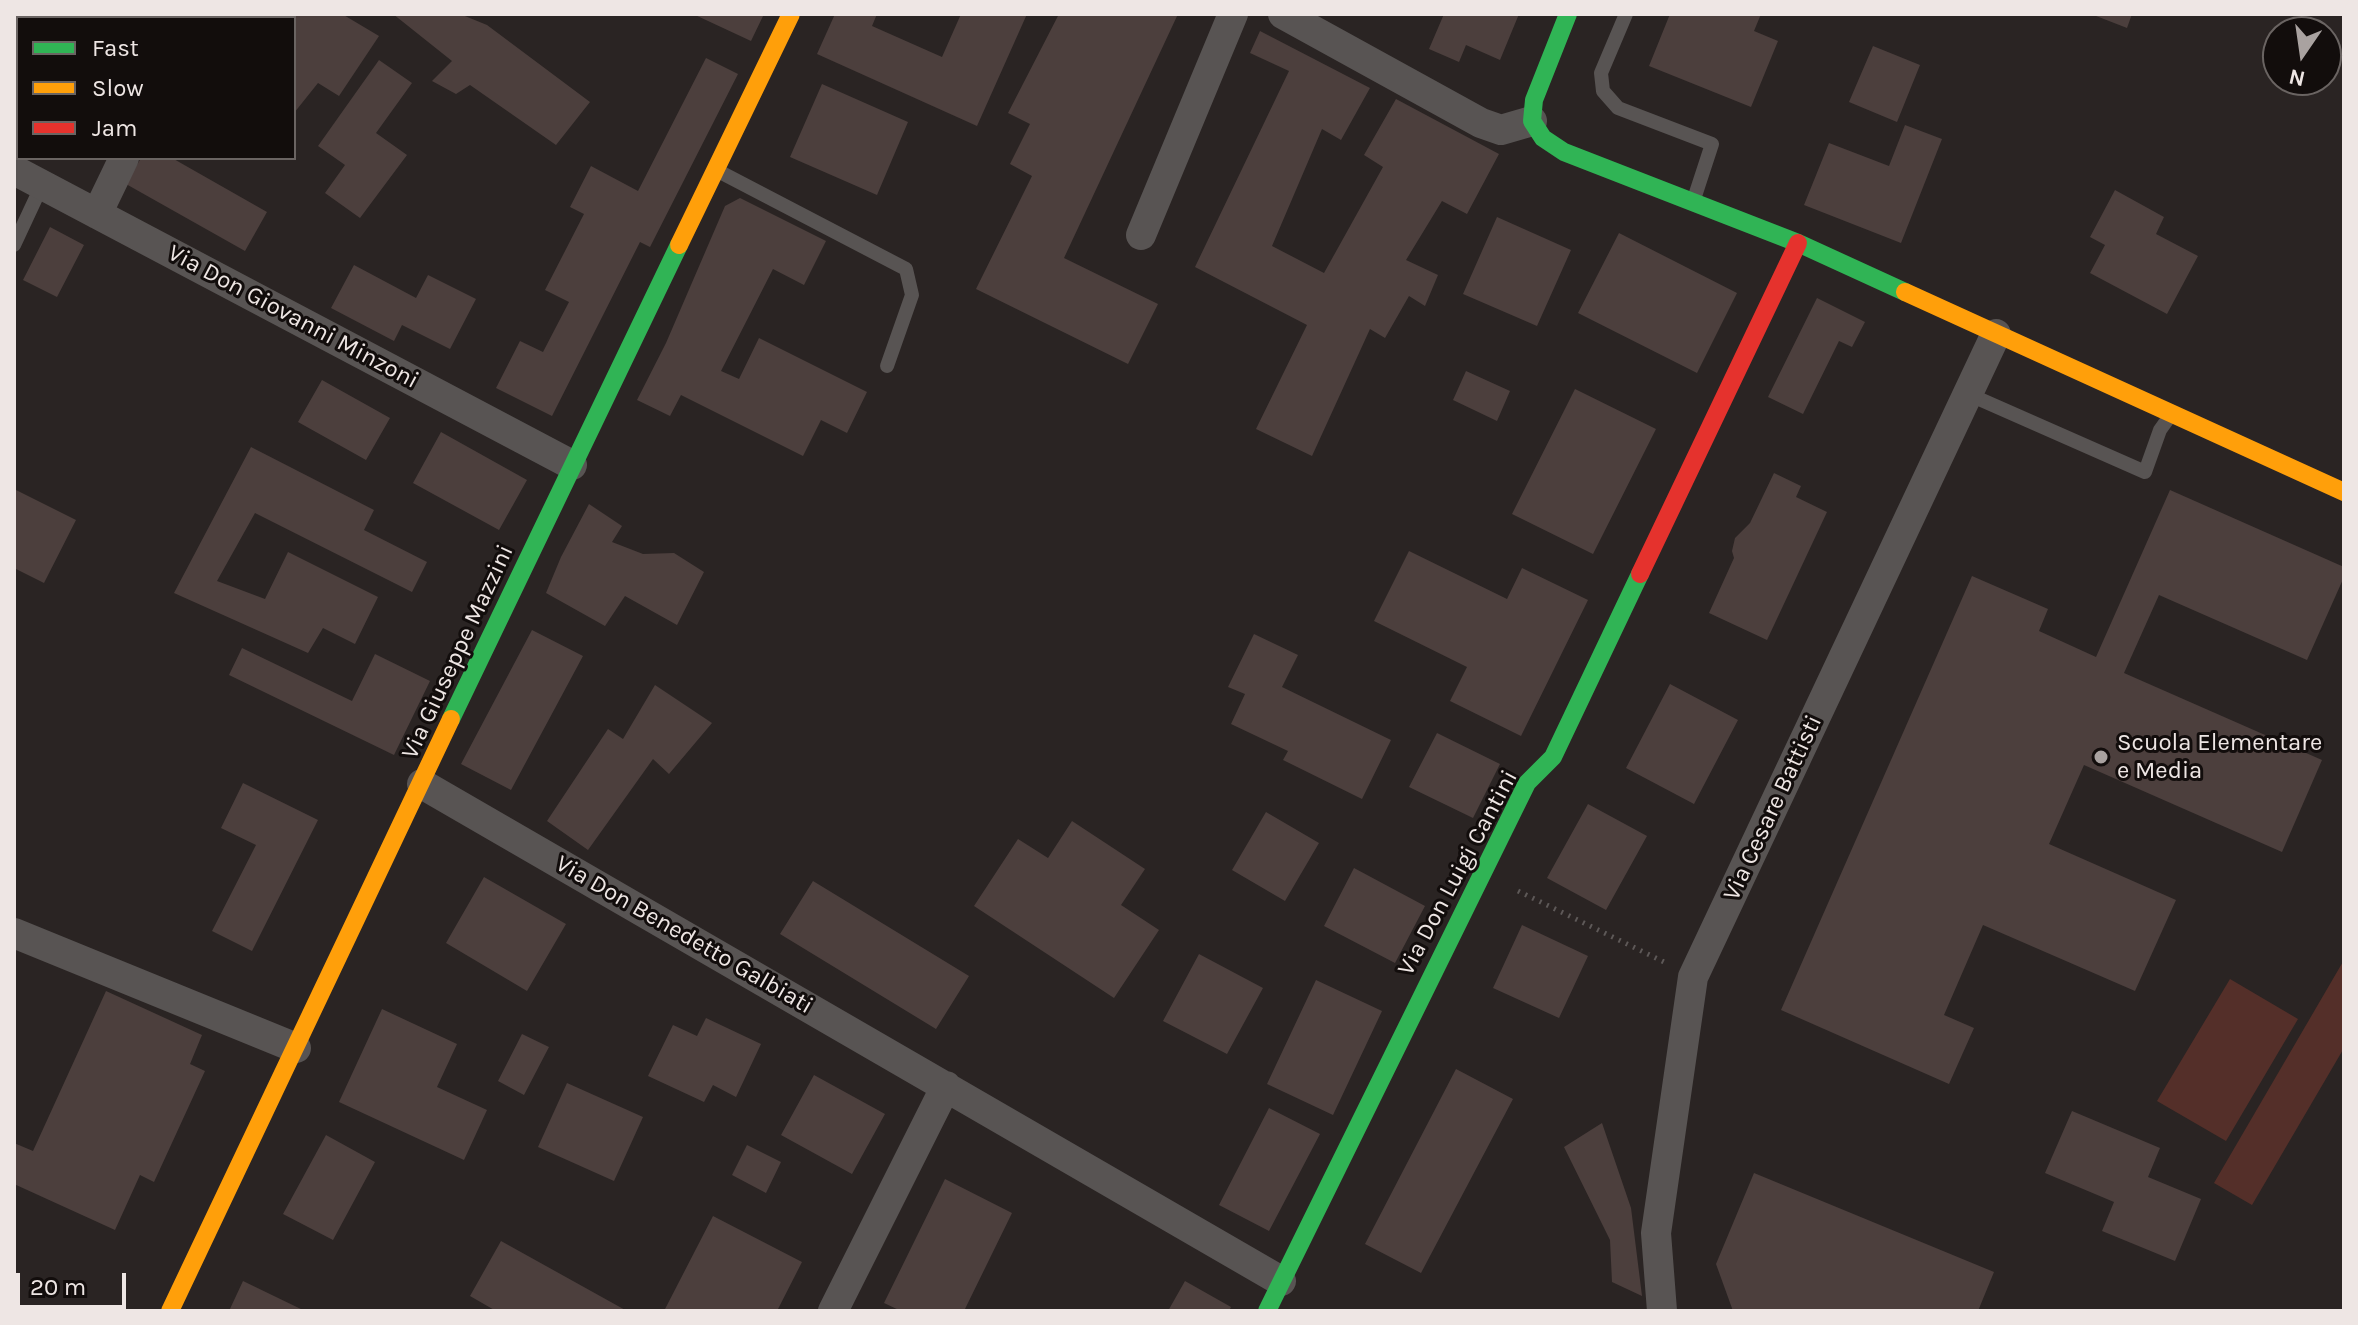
<!DOCTYPE html>
<style>
body{margin:0}
#map{position:relative;width:2358px;height:1325px;overflow:hidden;background:#2a2423;font-family:Karla,sans-serif}
canvas{display:block}
.frame{position:absolute;inset:0;border:16px solid #eee6e4;pointer-events:none}
.legend{position:absolute;left:16px;top:16px;width:280px;height:144px;box-sizing:border-box;background:#120d0c;border:2px solid #6a6462;margin:0;padding:10px 14px;list-style:none;font-size:24px;color:#eee6e4}
.legend li{display:flex;align-items:center;gap:16px;height:40px}
.legend b{width:40px;border:2px solid #6a6462}
.north{position:absolute;left:2262px;top:16px;width:80px;height:80px;box-sizing:border-box;background:#120d0c;border:2px solid #6a6462;border-radius:50%;rotate:193deg;font-size:22px;font-weight:700;line-height:32px;text-align:center;color:#eee6e4}
.north::after{content:'';display:block;margin:auto;width:28px;height:36px;background:#a9a2a0;clip-path:polygon(50% 0,100% 100%,50% 72%,0 100%)}
.scale{position:absolute;left:16px;top:1273px;width:110px;height:36px;box-sizing:border-box;border:4px solid #eee6e4;border-top:0;padding-left:10px;font-size:24px;line-height:28px;white-space:nowrap;color:#eee6e4;-webkit-text-stroke:6px #120d0c;paint-order:stroke}
</style>
<div id="map">
<canvas width="2358" height="1325"></canvas>
<div class="frame"></div>
<ul class="legend">
<li><b style="height:10px;background:#30b455"></b>Fast</li>
<li><b style="height:10px;background:#ff9f0a"></b>Slow</li>
<li><b style="height:10px;background:#e5322d"></b>Jam</li>
</ul>
<div class="north">N</div>
<div class="scale">20 m</div>
</div>
<script>
const g = document.querySelector('canvas').getContext('2d');
g.lineJoin = 'round';
function fill(path, color) { g.fillStyle = color; g.fill(path, 'evenodd'); }
const toPath = rows => new Path2D(rows.map(r => 'M' + r).join(''));
function strokePath(path, color, width, dash) { g.strokeStyle = color; g.lineWidth = width; g.lineCap = dash ? 'butt' : 'round'; g.setLineDash(dash || []); g.stroke(path); }
function drawText(font, color, halo, rows, align = 'center') {
  g.font = font + ' Karla,sans-serif'; g.lineWidth = 6; g.setLineDash([]); g.textBaseline = 'middle'; g.strokeStyle = halo; g.fillStyle = color; for (const [text, x, y, turn = 0] of rows) {
    g.save(); g.translate(x, y); g.rotate((+turn || 0) * Math.PI / 180); g.textAlign = isNaN(turn) ? turn : align; if (halo) g.strokeText(text, 0, 0); g.fillText(text, 0, 0); g.restore();
  }
}
const green = toPath([
 [2344,960,2344,1048,2252,1205,2214,1183],
 [2230,979,2298,1019,2226,1141,2157,1101]
]);
const building = toPath([
 [255,14,342,14,379,36,339,96,318,83,294,113,294,18,261,18],
 [393,14,460,14,487,25,590,102,556,145,470,85,456,94,432,81,452,61],
 [693,14,764,14,751,41],
 [835,14,877,14,872,26,942,57,961,14,1027,14,977,126,817,54],
 [1059,14,1178,14,1064,258,1158,304,1128,364,976,289,1032,176,1010,164,1030,124,1008,113],
 [1444,14,1519,14,1500,60,1466,45,1459,62,1429,49],
 [1670,14,1761,14,1754,31,1778,41,1751,107,1649,66],
 [2091,14,2132,14,2127,28],
 [1260,31,1370,88,1341,140,1322,129,1272,246,1324,273,1383,167,1364,155,1396,99,1499,154,1467,214,1442,201,1406,260,1438,275,1425,306,1409,296,1385,338,1370,329,1312,456,1256,429,1307,325,1195,267,1289,71,1250,53],
 [1873,46,1920,65,1897,122,1849,102],
 [706,58,738,74,650,247,640,242,552,416,496,388,520,341,543,352,569,302,545,290,584,214,570,207,591,166,638,191],
 [379,60,412,83,376,133,407,155,360,218,325,193,345,165,318,146],
 [822,84,908,122,877,195,790,157],
 [1905,125,1942,139,1901,243,1804,205,1829,143,1889,166],
 [141,158,172,158,267,212,245,251,126,184],
 [2115,190,2164,217,2156,234,2198,256,2167,314,2090,273,2105,245,2090,237],
 [740,198,826,241,804,285,773,269,721,371,739,379,759,338,867,392,847,433,821,420,803,456,681,395,670,416,637,400,666,343,725,206],
 [1497,217,1571,250,1537,326,1463,294],
 [50,227,84,245,57,297,23,280],
 [1619,233,1737,293,1697,373,1578,313],
 [354,265,416,298,428,275,476,299,450,349,402,325,394,341,331,308],
 [1817,298,1865,322,1852,347,1839,341,1803,414,1768,397],
 [1466,371,1510,391,1497,421,1453,400],
 [322,380,390,418,366,460,298,422],
 [1575,389,1656,429,1593,554,1512,514],
 [441,432,527,480,499,530,413,483],
 [251,447,374,510,364,530,427,562,412,592,255,513,217,581,265,599,288,552,378,597,355,644,323,628,308,653,174,593],
 [1774,473,1801,486,1796,497,1827,512,1767,640,1709,613,1734,558,1732,551,1735,538,1750,523],
 [14,489,76,520,44,583,14,568],
 [2170,490,2344,567,2344,577,2307,660,2159,595,2124,673,2322,760,2282,852,2084,765,2049,844,2176,900,2135,991,1983,925,1944,1015,1974,1028,1949,1084,1781,1010,1972,576,2048,609,2039,631,2096,657],
 [589,504,622,526,612,542,643,554,674,553,704,572,677,625,625,596,605,626,546,593,561,557],
 [1409,551,1507,599,1522,568,1588,600,1521,736,1450,701,1467,667,1374,621],
 [532,630,583,656,511,790,461,764],
 [1254,634,1298,655,1282,687,1391,740,1362,799,1283,760,1288,751,1231,724,1245,694,1228,687],
 [242,648,352,701,375,654,430,681,394,755,229,675],
 [1670,684,1738,720,1694,804,1626,768],
 [655,685,712,723,669,774,653,759,588,850,547,821,608,729,623,739],
 [1437,733,1500,764,1473,818,1409,787],
 [243,783,318,820,252,951,212,931,256,845,221,828],
 [1588,804,1647,836,1606,910,1547,878],
 [1266,812,1319,843,1285,901,1232,870],
 [1072,821,1145,869,1121,905,1159,930,1114,998,974,906,1018,839,1048,858],
 [1354,868,1425,906,1395,963,1324,926],
 [484,877,566,924,527,991,446,943],
 [813,881,969,976,936,1029,780,934],
 [1522,925,1588,956,1559,1018,1493,988],
 [1199,954,1263,988,1227,1054,1163,1021],
 [1316,980,1382,1011,1333,1115,1267,1084],
 [106,991,202,1035,190,1064,205,1071,154,1182,140,1175,115,1230,14,1184,14,1143,33,1151],
 [382,1009,457,1044,437,1087,487,1110,464,1160,339,1102],
 [706,1018,761,1044,736,1097,713,1085,704,1102,648,1076,673,1025,697,1036],
 [522,1034,549,1047,524,1095,498,1081],
 [1456,1069,1513,1099,1421,1273,1365,1244],
 [814,1075,885,1114,852,1174,781,1135],
 [567,1083,643,1117,614,1181,538,1147],
 [1269,1108,1320,1134,1269,1231,1219,1205],
 [2072,1111,2160,1148,2148,1177,2201,1199,2175,1261,2102,1231,2114,1202,2045,1173],
 [1602,1123,1631,1208,1642,1296,1612,1282,1610,1240,1564,1147],
 [326,1135,375,1162,333,1240,283,1214],
 [747,1145,781,1162,766,1193,732,1175],
 [1754,1173,1994,1272,1978,1311,1733,1311,1716,1264],
 [945,1179,1012,1213,964,1311,901,1311,884,1303],
 [713,1216,802,1262,777,1311,664,1311],
 [501,1241,627,1311,496,1311,470,1296],
 [243,1281,305,1311,229,1311],
 [1185,1281,1231,1307,1229,1311,1168,1311]
]);
const path = toPath([
 [1518,891,1664,962]
]);
const lane = toPath([
 [1626,14,1601,73,1603,91,1618,108,1712,144,1694,199],
 [720,172,906,269,912,295,887,366],
 [14,245,42,185],
 [1968,394,2145,472,2160,430,2170,416]
]);
const street = toPath([
 [1283,14,1481,123,1501,130,1532,121],
 [14,170,572,465],
 [97,214,124,158],
 [1141,235,1233,14],
 [422,784,1281,1281],
 [14,933,296,1048],
 [833,1311,946,1086],
 [1662,1311,1656,1233,1693,977,1996,334]
]);
const fast = toPath([
 [1568,14,1534,100,1532,121,1543,138,1564,152,1798,243,1905,292],
 [451,719,679,245],
 [1267,1311,1527,783,1553,757,1640,574]
]);
const slow = toPath([
 [679,245,791,14],
 [1905,292,2344,492],
 [170,1311,451,719]
]);
const jam = toPath([
 [1640,574,1798,243]
]);
const markers = [
 [2101,757,8,"#a9a2a0"]
];
const streetNames = [
 ["Via Don Giovanni Minzoni",293,317,28],
 ["Via Giuseppe Mazzini",458,652,-65],
 ["Via Cesare Battisti",1773,808,-65],
 ["Via Don Luigi Cantini",1458,873,-62],
 ["Via Don Benedetto Galbiati",684,935,30]
];
const poiNames = [
 ["Scuola Elementare",2117,743],
 ["e Media",2117,771]
];
fill(green, '#542f29');
fill(building, '#4c3f3d');
strokePath(path, '#5e5958', 5, [2, 6]);
strokePath(lane, '#585453', 14);
strokePath(street, '#585453', 30);
strokePath(fast, '#30b455', 18);
strokePath(slow, '#ff9f0a', 18);
strokePath(jam, '#e5322d', 18);
for (const [x, y, r, color] of markers) { const dot = new Path2D(); dot.arc(x, y, r, 0, 2 * Math.PI); g.fillStyle = color; g.fill(dot); strokePath(dot, '#120d0c', 3); }
drawText('24px', '#eee6e4', '#120d0c', streetNames);
drawText('24px', '#eee6e4', '#120d0c', poiNames, 'left');
</script>
